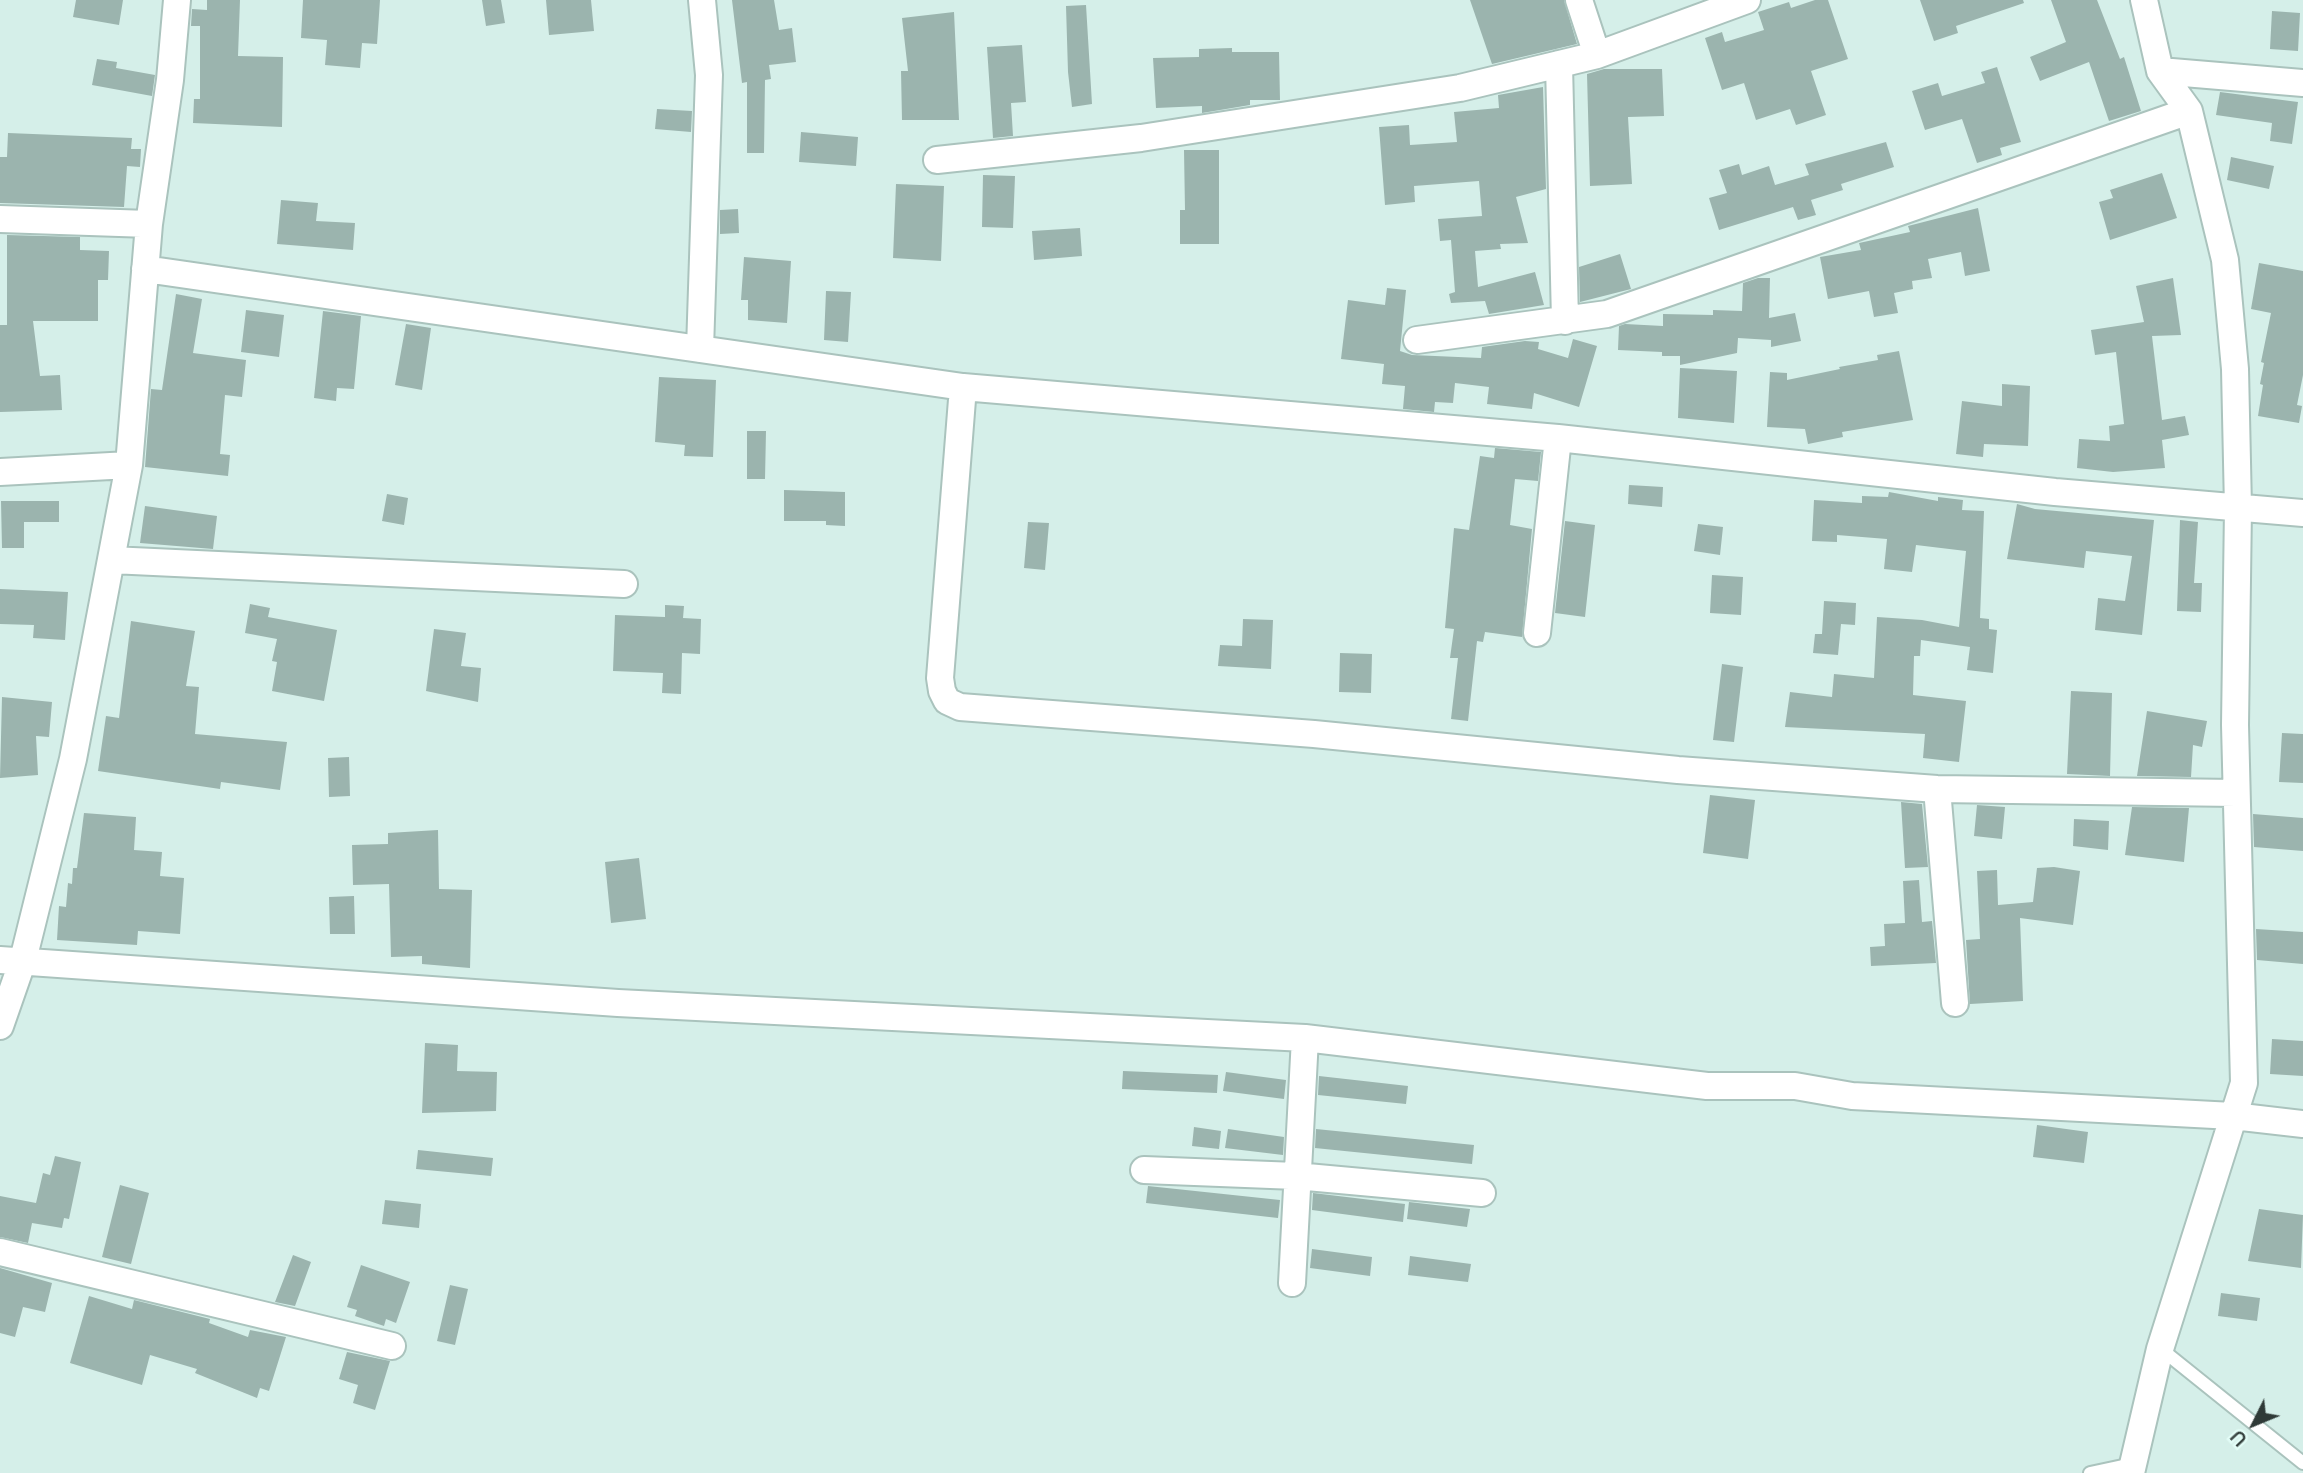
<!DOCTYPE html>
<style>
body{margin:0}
#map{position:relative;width:2303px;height:1473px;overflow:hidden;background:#d5efe9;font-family:Manrope,sans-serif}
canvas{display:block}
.north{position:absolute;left:2219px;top:1389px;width:70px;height:70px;-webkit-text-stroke:5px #e2fcf6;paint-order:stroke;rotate:227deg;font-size:19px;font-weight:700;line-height:28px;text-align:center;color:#2f3a37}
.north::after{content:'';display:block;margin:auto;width:24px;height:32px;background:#2f3a37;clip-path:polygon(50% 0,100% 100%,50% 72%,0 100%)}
</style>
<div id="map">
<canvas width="2303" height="1473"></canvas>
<div class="north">U</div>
</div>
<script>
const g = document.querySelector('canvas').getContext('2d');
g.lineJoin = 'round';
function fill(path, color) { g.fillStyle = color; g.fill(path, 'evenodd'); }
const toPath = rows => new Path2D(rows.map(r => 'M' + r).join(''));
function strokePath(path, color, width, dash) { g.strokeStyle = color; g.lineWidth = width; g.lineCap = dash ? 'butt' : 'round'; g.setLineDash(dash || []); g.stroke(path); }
const building = toPath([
 [76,0,123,0,119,25,73,17],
 [207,0,240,0,238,56,283,57,282,127,193,123,194,99,200,99,200,26,191,26,192,9,207,10],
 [303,0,380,0,377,44,362,43,360,68,325,65,327,40,301,38],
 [482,0,501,0,505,23,486,26],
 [546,0,591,0,594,31,549,35],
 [732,0,774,0,779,30,792,28,796,62,769,65,771,79,765,80,764,153,747,153,747,82,742,83],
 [1470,0,1564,0,1577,44,1492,64],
 [1815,0,1828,0,1848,59,1811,71,1826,115,1796,125,1790,109,1756,120,1744,83,1722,90,1705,38,1722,32,1725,42,1764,30,1758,12,1789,2,1791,8],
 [1920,0,2023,0,2024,3,1956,26,1958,33,1934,41],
 [2051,0,2097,0,2120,59,2124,57,2141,111,2109,121,2089,62,2040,81,2030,57,2066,42],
 [1086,5,1092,104,1072,107,1068,72,1066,6],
 [2272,11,2300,13,2298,51,2270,49],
 [954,12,959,120,902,120,901,71,908,71,902,18],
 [1022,45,1026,102,1011,103,1013,136,993,138,987,47],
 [1232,48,1232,52,1279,52,1280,100,1250,100,1250,105,1202,113,1202,106,1156,108,1153,58,1199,57,1199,49],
 [97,59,117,62,116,68,155,75,152,96,92,85],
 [1997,67,2021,142,2000,148,2002,155,1977,163,1962,119,1925,130,1912,91,1938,83,1942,96,1985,83,1981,72],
 [1604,69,1662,69,1664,116,1628,117,1632,184,1590,186,1587,74],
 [1543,87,1546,189,1516,197,1528,243,1500,244,1501,249,1475,251,1478,287,1535,272,1544,305,1489,314,1485,301,1451,303,1449,294,1455,292,1451,240,1440,241,1438,219,1482,216,1479,181,1414,186,1415,202,1385,205,1379,127,1409,125,1410,145,1457,142,1454,112,1499,108,1498,95],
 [2220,92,2298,102,2292,144,2270,141,2272,123,2216,115],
 [657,109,692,111,691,132,655,129],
 [801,132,858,137,856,166,799,162],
 [8,133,132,138,131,149,141,149,140,167,127,166,124,207,0,203,0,157,7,157],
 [1886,142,1894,167,1841,184,1843,190,1811,200,1816,215,1798,220,1793,207,1719,230,1709,198,1727,193,1719,170,1739,164,1742,175,1769,166,1775,185,1809,175,1805,164],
 [1184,150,1219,150,1219,244,1180,244,1180,210,1185,210],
 [2231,157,2274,166,2269,189,2227,180],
 [2162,173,2177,218,2110,240,2099,202,2113,198,2110,190],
 [983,175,1015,176,1013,228,982,227],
 [896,184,944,186,941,261,893,258],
 [281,200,318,203,316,221,355,223,353,250,277,244],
 [1978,208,1990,271,1965,276,1961,252,1928,259,1932,278,1912,281,1913,289,1894,293,1898,313,1874,317,1869,291,1828,299,1820,257,1861,250,1859,243,1910,232,1908,226],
 [738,209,739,233,720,234,720,210],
 [1080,228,1082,256,1034,260,1032,231],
 [7,235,80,237,80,250,109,251,108,280,98,280,98,321,33,321,40,376,60,375,62,410,0,412,0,325,7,325],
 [1620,254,1631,289,1580,302,1579,267],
 [744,257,791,261,787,323,748,320,748,300,741,300],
 [2259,263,2303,271,2303,375,2297,405,2302,406,2299,423,2258,416,2263,385,2260,384,2264,363,2261,362,2271,313,2251,309],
 [1758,278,1770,278,1769,318,1795,313,1801,341,1771,347,1771,340,1738,338,1737,353,1680,365,1680,356,1662,356,1662,352,1618,350,1619,326,1625,324,1663,326,1663,314,1713,315,1713,310,1742,311,1743,283],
 [2173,278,2181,335,2152,336,2162,420,2185,416,2189,435,2162,440,2165,468,2113,472,2077,468,2079,439,2110,441,2109,426,2124,424,2116,352,2095,355,2091,330,2144,322,2136,286],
 [1387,288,1406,290,1400,351,1412,355,1481,358,1482,347,1525,341,1539,342,1538,349,1568,358,1573,339,1597,346,1579,407,1534,393,1532,409,1487,404,1489,387,1455,383,1453,403,1435,402,1434,412,1403,409,1405,386,1382,384,1384,364,1341,359,1348,300,1385,305],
 [826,291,851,292,848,342,824,340],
 [176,294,202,299,193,353,246,360,242,397,225,395,220,454,230,455,228,476,145,467,151,389,162,390],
 [246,310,284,315,279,357,241,352],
 [323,311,361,316,354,389,337,388,336,401,314,398],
 [406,324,431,328,422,390,395,385],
 [1899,351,1913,420,1842,432,1843,437,1808,444,1805,429,1767,427,1770,372,1787,373,1787,380,1840,369,1839,367,1878,360,1877,355],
 [1680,368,1737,371,1734,423,1678,418],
 [659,377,716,380,713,457,684,456,685,445,655,442],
 [2002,384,2030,386,2028,446,1984,444,1983,457,1956,454,1962,401,2002,406],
 [747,431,766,431,765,479,747,479],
 [1495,448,1541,452,1538,481,1515,479,1510,525,1532,529,1522,637,1485,632,1483,642,1477,641,1468,721,1451,719,1458,658,1450,658,1454,629,1445,628,1454,528,1469,530,1480,456,1494,458],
 [1629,485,1663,487,1662,507,1628,504],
 [784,490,845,492,845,526,826,525,826,521,784,521],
 [1889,492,1938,501,1938,497,1963,500,1962,510,1984,511,1980,618,1989,619,1989,629,1997,630,1993,673,1967,670,1970,647,1921,640,1920,656,1914,656,1913,695,1966,701,1959,762,1923,758,1925,734,1785,727,1790,692,1832,697,1834,674,1874,678,1877,617,1922,620,1959,627,1966,551,1916,545,1912,572,1884,569,1887,539,1837,535,1837,542,1812,541,1814,500,1862,503,1862,496,1888,497],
 [387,494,408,498,404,525,382,521],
 [1,501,59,501,59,522,24,522,24,548,2,548],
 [2017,504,2035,509,2154,520,2142,635,2095,630,2098,598,2125,601,2132,556,2086,551,2084,568,2007,559],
 [145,506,217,516,213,549,140,543],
 [2180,520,2198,522,2194,583,2202,583,2201,612,2177,611],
 [1565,521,1595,525,1585,617,1555,613],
 [1028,522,1049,523,1045,570,1024,568],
 [1698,524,1723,527,1720,555,1694,551],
 [1712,575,1743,577,1741,615,1710,613],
 [0,589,68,592,65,640,33,638,34,625,0,624],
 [1824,601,1856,603,1855,625,1841,624,1838,655,1813,653,1815,634,1822,634],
 [250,604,270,608,268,617,337,630,324,701,272,691,277,662,272,661,277,639,245,633],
 [665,605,684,606,683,618,701,619,700,654,682,653,681,694,662,693,663,673,613,671,615,615,665,617],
 [1243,619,1273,620,1271,669,1218,666,1220,645,1242,646],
 [131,621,195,631,186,686,199,687,195,734,287,742,280,790,221,782,220,789,98,771,106,716,119,718],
 [434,629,466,633,461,666,481,668,478,702,426,691],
 [1340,653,1372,654,1371,693,1339,692],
 [1722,664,1743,667,1734,742,1713,740],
 [2071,691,2112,693,2110,776,2067,774],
 [2,697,52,702,49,737,36,736,38,775,0,778],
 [2147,711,2207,721,2202,747,2193,745,2191,777,2137,776],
 [2282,733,2303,734,2303,783,2279,782],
 [349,757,350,796,329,797,328,758],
 [1710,795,1755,800,1748,859,1703,853],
 [1901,802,1922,804,1928,867,1905,868],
 [1977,805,2005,807,2002,839,1974,836],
 [2132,807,2189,808,2184,862,2125,855],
 [84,813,136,817,134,850,162,852,160,876,184,878,180,934,138,931,137,945,57,940,59,906,66,907,68,883,72,884,73,868,77,868],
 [2253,814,2303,818,2303,851,2254,847],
 [2074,819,2109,821,2108,850,2073,846],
 [438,830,439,889,472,890,470,968,422,964,422,956,391,957,389,884,353,885,352,845,388,844,388,833],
 [639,858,646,919,611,923,605,862],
 [2054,867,2080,871,2073,925,2020,918,2023,1001,1970,1004,1966,940,1980,939,1977,871,1997,870,1998,905,2033,902,2037,868],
 [1919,880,1922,922,1932,921,1936,963,1871,966,1870,947,1885,946,1884,924,1905,923,1903,881],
 [354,896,355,934,330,934,329,897],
 [2256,929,2303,932,2303,964,2257,960],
 [2272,1039,2303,1041,2303,1076,2270,1074],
 [425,1043,458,1045,457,1071,497,1072,496,1111,422,1113],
 [1123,1071,1218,1075,1217,1093,1122,1089],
 [1226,1072,1286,1080,1284,1099,1223,1091],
 [1319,1076,1408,1086,1406,1104,1318,1095],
 [2037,1125,2088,1132,2084,1163,2033,1157],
 [1194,1127,1221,1131,1219,1149,1192,1146],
 [1228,1129,1284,1137,1283,1155,1225,1148],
 [1316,1129,1474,1145,1472,1164,1315,1148],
 [418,1150,493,1158,491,1176,416,1169],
 [55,1156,81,1162,69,1219,64,1218,62,1228,32,1223,28,1243,0,1237,0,1196,36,1203,43,1173,50,1175],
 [120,1185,149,1193,131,1264,102,1257],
 [1148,1186,1280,1200,1278,1218,1146,1203],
 [1313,1193,1405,1204,1403,1222,1312,1210],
 [385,1200,421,1204,419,1228,382,1224],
 [1409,1202,1470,1209,1467,1227,1407,1219],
 [2259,1209,2303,1215,2301,1268,2248,1261],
 [1312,1249,1372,1257,1370,1276,1310,1268],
 [293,1255,311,1262,295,1306,275,1302],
 [1410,1256,1471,1264,1468,1282,1408,1275],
 [361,1265,410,1282,396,1323,386,1319,384,1326,355,1316,357,1310,347,1307],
 [0,1268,52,1283,45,1312,23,1307,15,1337,0,1333],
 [450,1285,468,1289,455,1345,437,1341],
 [2221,1293,2260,1298,2257,1321,2218,1316],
 [89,1296,132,1309,134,1300,210,1319,209,1323,248,1337,250,1330,286,1337,269,1391,260,1388,257,1398,195,1373,197,1369,150,1355,142,1385,70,1363],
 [347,1352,390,1361,375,1410,353,1403,358,1385,339,1379]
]);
const lane = toPath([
 [2161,1349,2303,1463],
 [2090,1473,2132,1464]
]);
const street = toPath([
 [1579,0,1597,55],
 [1559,64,1565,321],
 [2160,71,2303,83],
 [937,160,1141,138,1460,88,1597,55,1747,0],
 [0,219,149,224],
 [145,269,963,387,1558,438,2055,492,2303,513],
 [1417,340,1607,314,2189,111],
 [700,349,709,75,702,0],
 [963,387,940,678,942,691,947,701,960,707,1314,734,1678,770,1937,789,2236,793],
 [0,472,129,465],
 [111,560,624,584],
 [1537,633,1558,438],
 [1937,789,1955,1003],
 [0,960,618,1003,1305,1038,1707,1086,1795,1086,1852,1096,2233,1116,2303,1124],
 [0,1026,23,960,73,759,129,465,149,224,170,80,177,0],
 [1144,1170,1296,1176,1482,1193],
 [0,1252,392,1346],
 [1292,1283,1305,1038],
 [2131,1473,2160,1349,2244,1083,2235,725,2238,508,2235,369,2225,260,2189,111,2160,71,2144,0]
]);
fill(building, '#9bb4ae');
strokePath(lane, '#aac3bd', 16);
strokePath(street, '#aac3bd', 30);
strokePath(lane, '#fff', 12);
strokePath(street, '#fff', 26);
</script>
